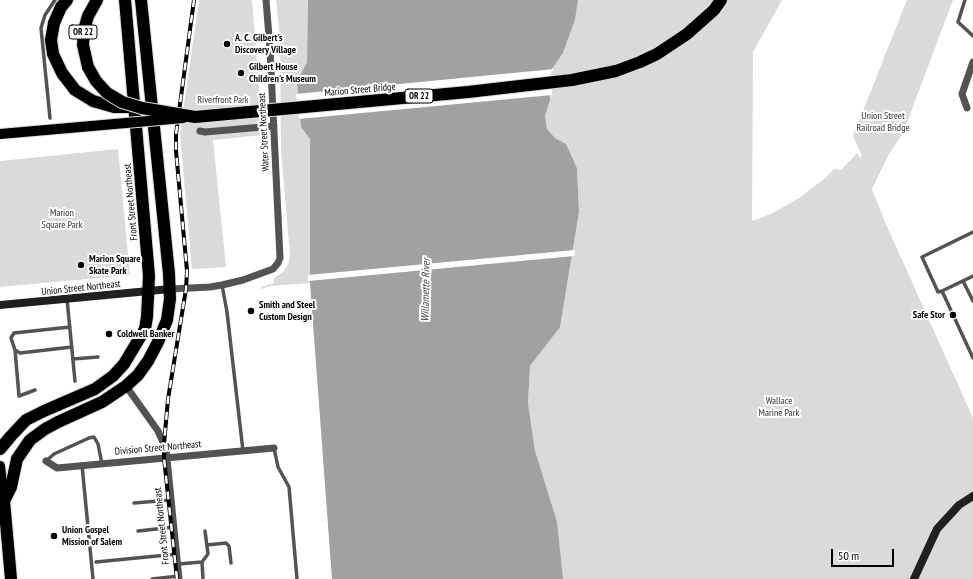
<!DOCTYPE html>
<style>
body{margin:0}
#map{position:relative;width:973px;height:579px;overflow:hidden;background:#fff;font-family:"PT Sans Narrow",sans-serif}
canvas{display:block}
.scale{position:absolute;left:831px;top:549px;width:63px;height:18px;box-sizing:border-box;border:2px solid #000;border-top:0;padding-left:5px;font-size:12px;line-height:14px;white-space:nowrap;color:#000;-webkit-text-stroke:3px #fff;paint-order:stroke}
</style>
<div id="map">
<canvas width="973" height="579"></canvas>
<div class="scale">50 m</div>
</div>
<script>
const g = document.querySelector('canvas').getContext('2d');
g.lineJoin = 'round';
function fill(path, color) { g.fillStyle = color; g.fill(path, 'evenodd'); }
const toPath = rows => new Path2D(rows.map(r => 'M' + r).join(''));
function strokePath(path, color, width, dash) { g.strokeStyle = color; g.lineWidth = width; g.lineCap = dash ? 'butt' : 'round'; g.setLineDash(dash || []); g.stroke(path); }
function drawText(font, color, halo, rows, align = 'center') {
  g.font = font + ' "PT Sans Narrow",sans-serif'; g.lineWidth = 4; g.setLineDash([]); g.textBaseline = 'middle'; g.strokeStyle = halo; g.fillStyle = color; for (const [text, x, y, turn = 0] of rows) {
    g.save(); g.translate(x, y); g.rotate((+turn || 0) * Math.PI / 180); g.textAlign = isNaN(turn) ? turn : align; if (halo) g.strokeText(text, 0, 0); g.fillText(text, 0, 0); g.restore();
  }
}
const green = toPath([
 [199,0,252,0,263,135,213,140,226,267,192,269,180,133],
 [276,0,308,0,307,62,297,82,301,127,310,139,310,283,271,286,261,289,261,287,274,283,274,278,284,271,289,262,290,255,281,151,280,39],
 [578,0,782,0,753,52,752,221,773,213,799,198,824,179,834,169,841,170,857,153,860,158,862,156,853,136,907,0,953,0,903,133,889,154,872,189,885,222,973,418,973,579,563,579,535,451,528,403,530,366,560,326,579,212,577,168,566,144,555,138,547,129,545,116,550,100,549,73,563,53,575,20],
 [118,149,130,275,0,287,0,161]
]);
const water = toPath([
 [308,0,578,0,575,20,563,53,549,73,550,100,545,116,547,129,555,138,566,144,577,168,579,212,560,327,530,366,528,403,535,451,557,522,563,579,332,579,310,283,310,139,301,127,297,82,307,62]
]);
const pier = toPath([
 [554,69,551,73,552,95,299,119,296,94],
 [575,250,574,256,308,281,308,275]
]);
const lane = toPath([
 [965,0,958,22,973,36],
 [50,118,41,28,45,15,55,0],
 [973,276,942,291,973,358],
 [963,281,973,301],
 [222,285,227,312,243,451],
 [942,291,938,292,922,257,973,232],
 [67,299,75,381],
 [70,327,14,333,11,338,15,350,20,353,72,347],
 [15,350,19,396,35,390],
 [73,359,98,357],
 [274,448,278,467,289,487,297,579],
 [46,461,54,454,89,438,94,437,98,444,102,464],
 [82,465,93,579],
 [134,503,171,500],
 [138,531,174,527],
 [207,545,226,543,229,546,231,563],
 [96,562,177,554],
 [202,562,208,554,205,531],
 [178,564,202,562,203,579],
 [152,579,179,576]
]);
const street = toPath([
 [967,108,962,94,973,62],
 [200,131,205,132,274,126],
 [170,289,210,287,222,285,243,280,273,269,278,263,280,258,270,49,266,0],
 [126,386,158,431,166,449,179,579],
 [46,461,57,468,274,448]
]);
const secondary = toPath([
 [0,305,170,289],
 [914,579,937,529,959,505,973,496]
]);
const primary = toPath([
 [0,466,4,501]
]);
const highway = toPath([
 [67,0,61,7,54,23,51,40,53,54,62,73,75,90,93,101,114,107,134,107],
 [640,62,657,54,687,34,714,10,721,0],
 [88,67,83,45,84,30,88,16,97,0],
 [0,449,11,436,26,420,44,411,95,389,113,376,124,364,145,329,147,317,149,276,125,0],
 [11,579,4,501,11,487,17,459,30,440,45,429,58,422,102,402,126,386,138,375,148,361,158,342,167,320,170,299,169,274,141,0]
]);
const rail = toPath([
 [177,579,164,458,164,444,168,399,186,289,187,271,176,151,176,134,194,0]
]);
const primaryBridge = toPath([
 [0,134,183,118]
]);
const highwayBridge = toPath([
 [88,67,96,81,107,93,122,102,142,108,195,117,468,92,572,80,616,71,640,62]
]);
const markers = [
 [227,44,4,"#000"],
 [241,73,4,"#000"],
 [81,265,4,"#000"],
 [251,311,4,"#000"],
 [953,315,4,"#000"],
 [109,334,4,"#000"],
 [54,536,4,"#000"]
];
const shields = [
 [83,32,28],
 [419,96,28]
];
const shieldNames = [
 ["OR 22",83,32],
 ["OR 22",419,96]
];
const poiNames = [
 ["A. C. Gilbert's",235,38],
 ["Discovery Village",235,50],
 ["Gilbert House",249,67],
 ["Children's Museum",249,79],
 ["Marion Square",89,259],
 ["Skate Park",89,271],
 ["Smith and Steel",259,305],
 ["Custom Design",259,317],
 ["Safe Stor",945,315,"right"],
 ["Coldwell Banker",117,334],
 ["Union Gospel",62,530],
 ["Mission of Salem",62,542]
];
const streetNames = [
 ["Marion Street Bridge",360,90,-5],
 ["Water Street Northeast",264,132,-93],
 ["Front Street Northeast",131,202,-95],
 ["Union Street Northeast",81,288,-6],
 ["Division Street Northeast",158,448,-5],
 ["Front Street Northeast",162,526,-96]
];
const parkNames = [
 ["Riverfront Park",223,100],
 ["Union Street",883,116],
 ["Railroad Bridge",883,128],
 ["Marion",62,213],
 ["Square Park",62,225],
 ["Wallace",779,401],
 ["Marine Park",779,413]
];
const waterNames = [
 ["Willamette River",426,290,-89]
];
fill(green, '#dadada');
fill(water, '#a1a1a1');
fill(pier, '#fff');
strokePath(primary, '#dbdbdb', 12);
strokePath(highway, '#dbdbdb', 14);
strokePath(lane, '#535353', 3.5);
strokePath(street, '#535353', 7);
strokePath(secondary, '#202020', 8);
strokePath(primary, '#000', 10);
strokePath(highway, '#000', 12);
strokePath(rail, '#000', 4);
strokePath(rail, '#fff', 2.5, [8]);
strokePath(primaryBridge, '#dbdbdb', 12, []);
strokePath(highwayBridge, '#dbdbdb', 14, []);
strokePath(primaryBridge, '#000', 10);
strokePath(highwayBridge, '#000', 12);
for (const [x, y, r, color] of markers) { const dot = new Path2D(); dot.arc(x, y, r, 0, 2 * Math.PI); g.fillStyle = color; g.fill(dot); strokePath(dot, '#fff', 1.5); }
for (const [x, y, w] of shields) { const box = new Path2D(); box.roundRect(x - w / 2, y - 7, w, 14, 3); g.fillStyle = '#fff'; g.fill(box); strokePath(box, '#000', 1); }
drawText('bold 9px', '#000', null, shieldNames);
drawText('bold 10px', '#000', '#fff', poiNames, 'left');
drawText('10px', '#000', '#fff', streetNames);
drawText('10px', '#313131', '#fff', parkNames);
drawText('italic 11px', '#424242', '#fff', waterNames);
</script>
